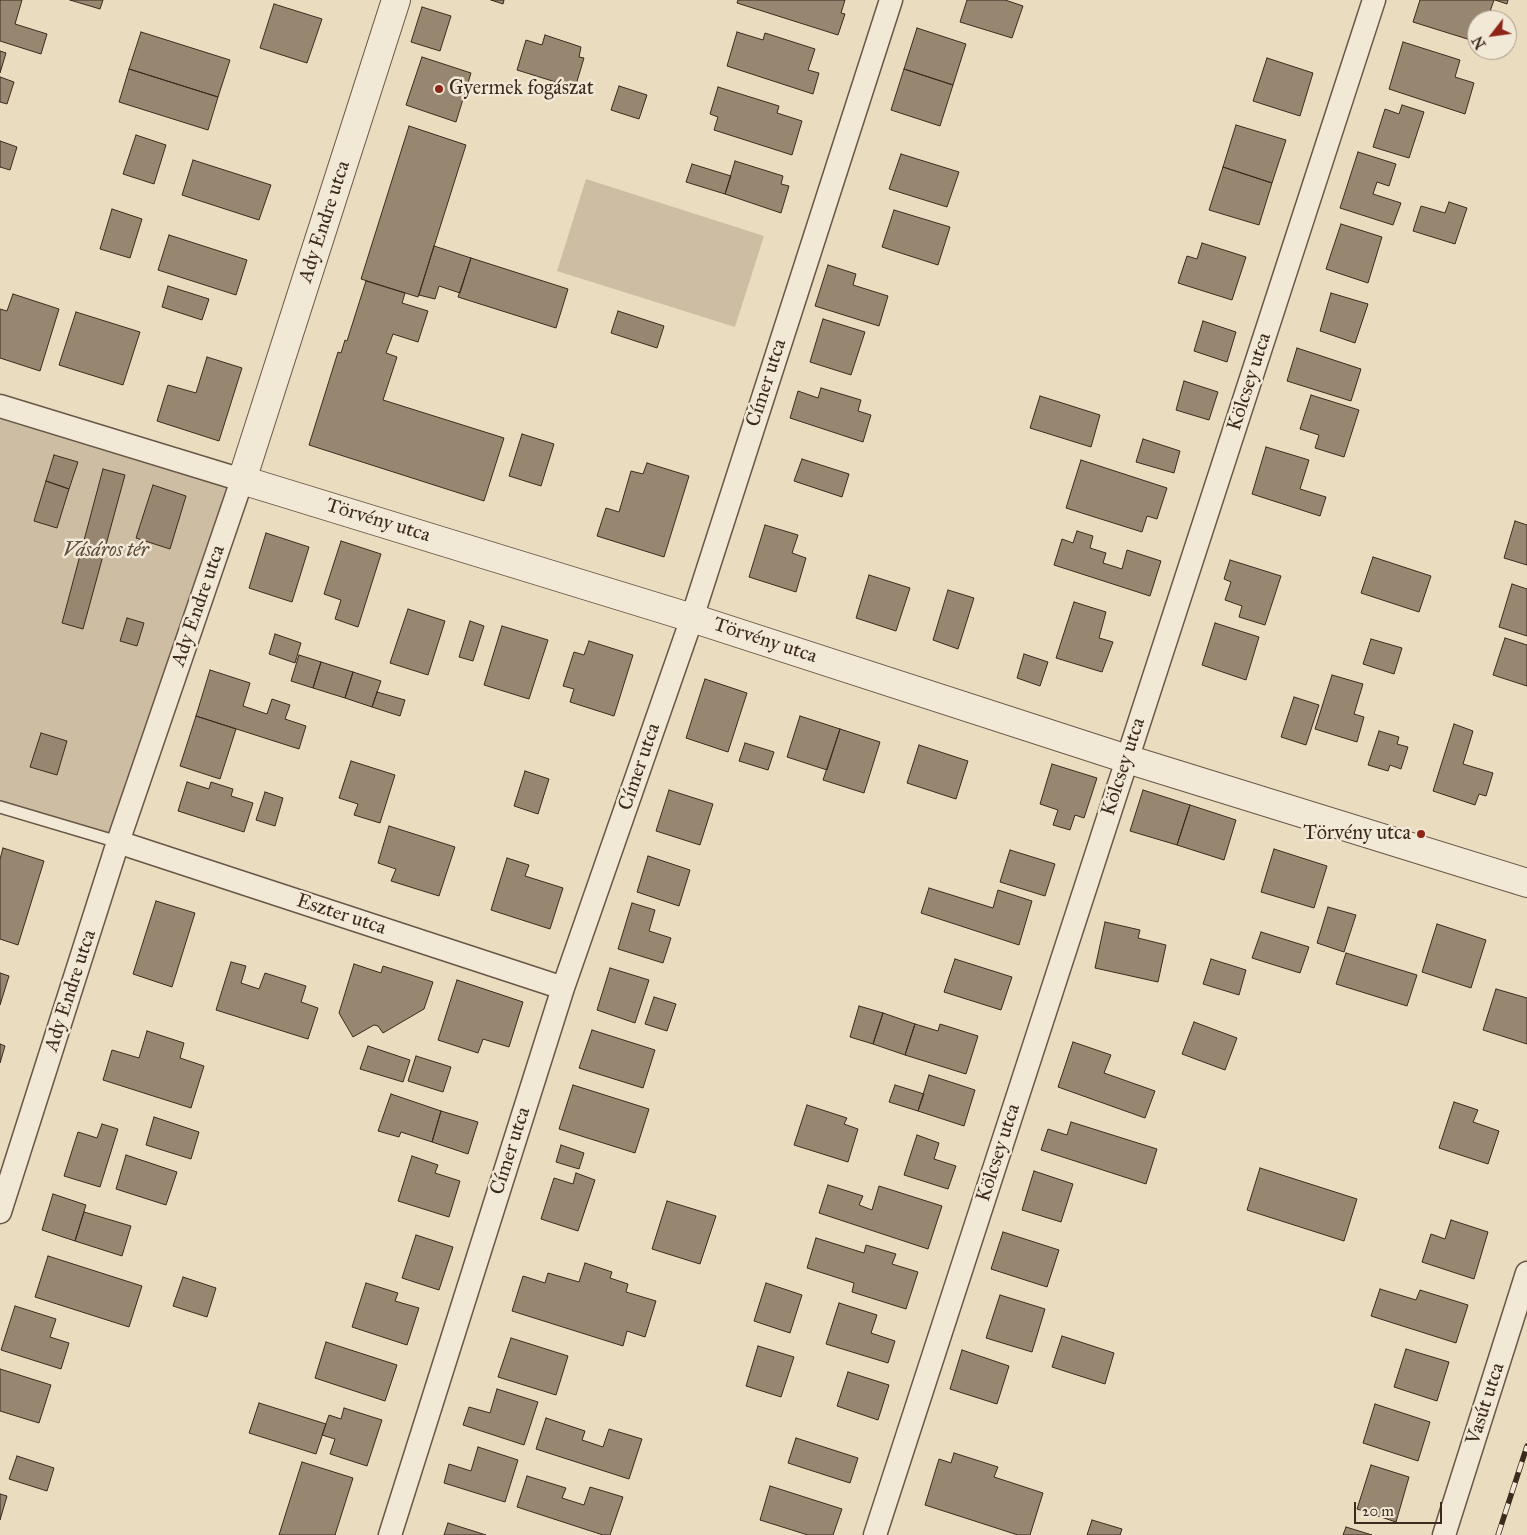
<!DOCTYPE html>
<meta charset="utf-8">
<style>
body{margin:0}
#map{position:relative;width:1527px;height:1535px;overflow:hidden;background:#eadcbe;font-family:"IM FELL Great Primer",serif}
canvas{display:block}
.north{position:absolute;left:1467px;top:10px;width:50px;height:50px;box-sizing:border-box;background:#f1e8d5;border:1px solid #a99c8c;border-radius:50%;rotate:240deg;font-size:14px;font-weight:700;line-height:20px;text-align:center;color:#3d2a1e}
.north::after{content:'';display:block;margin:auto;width:18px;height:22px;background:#8f2418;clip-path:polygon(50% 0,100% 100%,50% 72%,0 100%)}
.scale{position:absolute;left:1354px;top:1502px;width:88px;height:22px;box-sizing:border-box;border:2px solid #3d2a1e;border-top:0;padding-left:6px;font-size:15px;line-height:18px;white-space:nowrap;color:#3d2a1e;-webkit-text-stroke:4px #f1e8d5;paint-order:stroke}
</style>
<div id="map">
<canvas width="1527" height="1535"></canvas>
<div class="north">N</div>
<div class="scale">20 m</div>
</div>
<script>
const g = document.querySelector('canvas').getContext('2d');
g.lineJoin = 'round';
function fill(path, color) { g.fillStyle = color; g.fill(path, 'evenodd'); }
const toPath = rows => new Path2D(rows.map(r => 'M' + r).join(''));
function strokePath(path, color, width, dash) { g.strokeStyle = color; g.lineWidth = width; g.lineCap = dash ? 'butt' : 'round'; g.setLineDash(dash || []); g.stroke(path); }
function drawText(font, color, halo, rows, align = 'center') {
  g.font = font + ' "IM FELL Great Primer",serif'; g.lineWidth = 5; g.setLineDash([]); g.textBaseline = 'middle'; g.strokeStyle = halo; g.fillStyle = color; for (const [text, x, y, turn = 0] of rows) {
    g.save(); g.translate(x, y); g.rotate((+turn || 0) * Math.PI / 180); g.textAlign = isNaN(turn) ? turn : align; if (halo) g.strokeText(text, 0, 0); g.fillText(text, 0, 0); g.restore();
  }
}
const green = toPath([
 [586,179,764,236,735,327,557,271],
 [0,406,242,480,118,842,0,807]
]);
const building = toPath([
 [0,0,22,0,15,24,47,34,41,54,0,41,0,0],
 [70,0,103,0,100,9,70,0],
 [491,0,504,0,503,4,491,0],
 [738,0,845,0,841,13,845,14,838,35,737,3,738,0],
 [967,0,1005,0,1023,6,1012,38,960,22,967,0],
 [1420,0,1494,0,1487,20,1477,20,1477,42,1413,22,1420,0],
 [1495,0,1508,0,1507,4,1495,0],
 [274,4,322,19,307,63,260,48,274,4],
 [422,7,451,16,440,51,411,42,422,7],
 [917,28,966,44,953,85,904,69,917,28],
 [141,32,230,60,218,97,129,69,141,32],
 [737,32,763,40,765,33,815,49,808,70,819,73,813,94,727,66,737,32],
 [545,35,581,47,579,57,584,58,575,88,517,70,526,40,542,45,545,35],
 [1403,42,1460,60,1455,77,1474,83,1465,114,1389,89,1403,42],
 [0,51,6,53,0,73,0,51],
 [422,57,471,73,456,122,406,105,422,57],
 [1267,58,1313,73,1300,116,1253,101,1267,58],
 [129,69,218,97,208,130,119,102,129,69],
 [904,69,953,85,940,126,891,110,904,69],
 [0,77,14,82,7,104,0,102,0,77],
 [619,86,647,95,639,119,611,110,619,86],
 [718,87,779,106,777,113,802,121,792,155,714,130,718,117,710,114,718,87],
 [1402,105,1424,112,1409,158,1373,147,1385,109,1399,114,1402,105],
 [1236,125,1286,140,1272,183,1223,167,1236,125],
 [409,126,466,145,418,297,361,279,409,126],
 [136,135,166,145,154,184,123,174,136,135],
 [0,141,17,147,10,170,0,167,0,141],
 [1358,152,1396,164,1389,186,1377,182,1373,194,1401,203,1393,225,1340,208,1358,152],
 [901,154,959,172,947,207,889,189,901,154],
 [193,160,271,185,259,220,182,195,193,160],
 [735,161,783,176,781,184,789,186,781,213,725,194,735,161],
 [692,164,731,176,725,194,686,182,692,164],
 [1223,167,1272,183,1259,225,1209,210,1223,167],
 [1449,202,1467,208,1455,244,1413,231,1421,206,1445,213,1449,202],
 [112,209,142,219,130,258,100,249,112,209],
 [894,210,950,227,938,265,882,247,894,210],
 [1341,224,1382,237,1368,283,1326,269,1341,224],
 [169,235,247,260,236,295,158,270,169,235],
 [1202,243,1246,257,1232,300,1178,283,1187,256,1197,259,1202,243],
 [434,246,471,258,460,293,439,286,435,299,419,295,434,246],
 [471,258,568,289,556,328,458,297,471,258],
 [828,265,856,274,853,285,888,296,879,326,815,306,828,265],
 [366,281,405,293,402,303,428,311,418,342,393,334,386,353,397,357,383,400,504,438,484,501,309,445,338,352,341,353,345,340,347,341,366,281],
 [168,286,209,299,202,320,162,307,168,286],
 [1331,293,1368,304,1355,343,1320,331,1331,293],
 [13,294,59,309,40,371,0,358,0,309,7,311,13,294],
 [618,311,664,326,657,348,611,333,618,311],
 [76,312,140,332,123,385,59,365,76,312],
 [823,319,865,332,851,375,810,362,823,319],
 [1203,321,1236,332,1227,362,1194,351,1203,321],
 [1297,348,1361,369,1351,401,1287,381,1297,348],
 [207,357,242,368,219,441,157,421,168,385,196,393,207,357],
 [1184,381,1218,392,1209,420,1176,410,1184,381],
 [821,388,861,400,858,411,871,415,863,442,790,418,798,391,818,398,821,388],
 [1311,395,1359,410,1344,457,1315,448,1319,435,1300,429,1311,395],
 [1040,396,1100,415,1091,447,1030,428,1040,396],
 [522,434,554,444,541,486,509,476,522,434],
 [1143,439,1180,451,1174,473,1136,462,1143,439],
 [1266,447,1309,460,1300,489,1326,497,1320,516,1252,494,1266,447],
 [54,455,78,462,69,489,46,481,54,455],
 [802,459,849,474,842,497,794,481,802,459],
 [1081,460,1167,488,1157,519,1147,516,1142,532,1066,508,1081,460],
 [647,463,689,476,664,557,597,536,606,508,619,512,631,471,643,474,647,463],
 [103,469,125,475,83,629,62,623,103,469],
 [46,481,69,489,57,528,34,521,46,481],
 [153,485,186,496,170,549,136,538,153,485],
 [1515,521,1527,525,1527,565,1504,558,1515,521],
 [765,525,798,535,792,553,806,558,796,592,749,577,765,525],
 [1077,531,1093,536,1090,548,1106,553,1103,563,1122,569,1127,550,1161,561,1150,596,1054,565,1062,539,1073,543,1077,531],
 [266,533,309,547,292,602,249,588,266,533],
 [341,541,381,554,358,627,335,619,341,600,324,594,341,541],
 [1373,557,1431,576,1419,612,1361,593,1373,557],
 [1230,560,1281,576,1265,625,1239,617,1242,606,1225,600,1231,582,1224,579,1230,560],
 [869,575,910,588,896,631,856,618,869,575],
 [1512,584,1527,589,1527,636,1499,627,1512,584],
 [948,590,974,598,958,649,933,640,948,590],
 [1074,602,1106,612,1099,638,1113,642,1102,672,1056,658,1074,602],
 [408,609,445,621,428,675,390,663,408,609],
 [127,618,144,623,137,646,120,641,127,618],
 [470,621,484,626,473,661,459,657,470,621],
 [1215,623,1259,637,1246,680,1202,665,1215,623],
 [502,626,548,640,529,699,484,685,502,626],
 [275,634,301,643,295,663,269,654,275,634],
 [1505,638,1527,645,1527,686,1493,675,1505,638],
 [1371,639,1402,648,1394,674,1363,664,1371,639],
 [589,641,633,655,614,716,570,702,574,689,563,686,574,652,584,655,589,641],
 [1024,654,1048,662,1040,686,1017,678,1024,654],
 [299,655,321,662,313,688,291,681,299,655],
 [321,662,353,672,345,698,313,688,321,662],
 [210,670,250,683,243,706,267,714,272,699,290,705,285,719,306,726,299,749,196,716,210,670],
 [353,672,381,681,372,707,345,698,353,672],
 [1332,675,1363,684,1354,714,1364,717,1357,742,1315,729,1332,675],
 [705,679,747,693,728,752,686,738,705,679],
 [377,692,405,700,400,716,372,707,377,692],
 [1294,697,1319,705,1306,745,1281,737,1294,697],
 [196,716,236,729,220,779,180,766,196,716],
 [800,716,840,729,827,770,787,757,800,716],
 [1454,724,1473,731,1463,764,1493,773,1486,796,1479,794,1475,805,1433,791,1454,724],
 [840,729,880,742,864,793,823,780,840,729],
 [1379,731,1399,737,1397,744,1408,747,1401,769,1390,765,1388,771,1368,765,1379,731],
 [41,733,67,741,57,775,30,767,41,733],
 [745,743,774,752,768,770,739,761,745,743],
 [919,745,968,761,956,799,907,783,919,745],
 [351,761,395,775,380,823,354,815,358,804,339,798,351,761],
 [1052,764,1097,778,1084,818,1075,815,1070,830,1053,825,1058,810,1040,804,1052,764],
 [525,771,549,779,538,814,514,806,525,771],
 [187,782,209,789,211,782,233,789,231,796,253,803,244,832,178,811,187,782],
 [669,790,713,804,700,845,656,831,669,790],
 [1143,790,1190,805,1177,845,1130,831,1143,790],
 [265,792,283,798,275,826,256,820,265,792],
 [1190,805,1236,820,1224,860,1177,845,1190,805],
 [389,826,455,847,439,896,391,881,396,869,378,863,389,826],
 [3,848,44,861,18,945,0,939,0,859,3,848],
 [1274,849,1327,866,1314,908,1261,892,1274,849],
 [1010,850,1055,864,1045,896,1000,882,1010,850],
 [648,856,690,870,679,906,637,892,648,856],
 [507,858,529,865,525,876,563,888,550,929,491,910,507,858],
 [929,888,993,908,998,890,1032,901,1019,945,921,913,929,888],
 [156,901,195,913,172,987,133,974,156,901],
 [632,903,655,910,649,931,671,938,663,963,618,949,632,903],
 [1328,907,1356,915,1344,952,1317,943,1328,907],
 [1105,922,1140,930,1138,938,1166,945,1158,982,1095,968,1105,922],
 [1437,924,1486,940,1471,988,1422,972,1437,924],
 [1261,932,1309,947,1300,973,1252,958,1261,932],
 [1346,953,1417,975,1407,1006,1336,984,1346,953],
 [955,959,1012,977,1001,1010,944,992,955,959],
 [1211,959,1246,970,1239,995,1203,984,1211,959],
 [231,962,246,966,241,983,259,989,265,973,306,986,301,1002,318,1008,308,1039,216,1010,231,962],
 [354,964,381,973,383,966,433,982,424,1009,383,1033,378,1026,374,1025,353,1037,339,1013,354,964],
 [610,968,649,980,635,1023,597,1010,610,968],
 [0,973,9,976,0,1005,0,973],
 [457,980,523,1002,509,1047,483,1039,478,1053,438,1040,457,980],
 [1496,989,1527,998,1527,1044,1483,1030,1496,989],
 [654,997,676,1004,667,1031,645,1024,654,997],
 [859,1006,883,1013,873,1044,850,1037,859,1006],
 [883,1013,915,1024,905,1055,873,1044,883,1013],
 [1194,1022,1237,1038,1225,1070,1182,1054,1194,1022],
 [915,1024,938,1031,940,1024,978,1036,966,1074,905,1055,915,1024],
 [592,1030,655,1050,643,1088,579,1068,592,1030],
 [147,1031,184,1043,180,1058,204,1066,191,1108,103,1080,112,1050,139,1058,147,1031],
 [1073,1042,1111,1055,1104,1073,1155,1091,1145,1118,1058,1087,1073,1042],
 [0,1044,5,1046,0,1063,0,1044],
 [368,1046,410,1060,403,1082,360,1069,368,1046],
 [416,1056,451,1067,443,1092,408,1081,416,1056],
 [929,1075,975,1090,964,1126,918,1111,929,1075],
 [573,1085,649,1109,635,1153,559,1129,573,1085],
 [895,1085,924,1094,918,1111,889,1102,895,1085],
 [391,1094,441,1111,432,1142,401,1132,399,1137,378,1131,391,1094],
 [1454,1102,1478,1110,1473,1122,1499,1131,1488,1164,1439,1148,1454,1102],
 [807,1105,847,1118,844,1124,858,1129,848,1162,794,1145,807,1105],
 [441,1111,478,1122,468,1154,432,1142,441,1111],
 [154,1117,199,1132,191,1159,146,1145,154,1117],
 [1071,1122,1157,1149,1146,1184,1041,1150,1048,1129,1067,1135,1071,1122],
 [102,1124,118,1129,100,1187,64,1176,78,1132,97,1138,102,1124],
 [917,1135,939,1143,934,1159,956,1166,948,1189,904,1175,917,1135],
 [561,1145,584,1153,579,1169,556,1162,561,1145],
 [126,1155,177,1172,166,1205,116,1189,126,1155],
 [412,1156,438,1165,435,1173,460,1181,449,1217,398,1201,412,1156],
 [1260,1168,1357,1199,1344,1241,1247,1210,1260,1168],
 [1034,1171,1073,1184,1061,1222,1022,1210,1034,1171],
 [576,1173,595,1180,578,1231,541,1219,554,1178,573,1184,576,1173],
 [828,1185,863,1196,859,1205,872,1210,879,1186,942,1206,928,1249,819,1213,828,1185],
 [53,1194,86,1205,75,1241,42,1230,53,1194],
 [667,1201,716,1216,700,1264,652,1249,667,1201],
 [84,1212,131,1226,122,1256,75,1241,84,1212],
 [1451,1220,1488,1232,1474,1279,1422,1262,1431,1234,1445,1239,1451,1220],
 [1003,1232,1059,1250,1047,1287,991,1269,1003,1232],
 [416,1235,453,1247,439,1290,402,1278,416,1235],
 [816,1238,864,1253,866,1245,896,1254,892,1264,918,1272,906,1309,852,1292,854,1283,807,1268,816,1238],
 [48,1256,142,1286,129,1327,35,1297,48,1256],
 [585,1263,612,1272,610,1278,628,1284,626,1292,656,1301,645,1337,627,1331,623,1346,512,1311,523,1276,545,1283,548,1273,579,1282,585,1263],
 [183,1277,216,1288,207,1317,173,1306,183,1277],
 [366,1283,398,1293,395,1301,419,1308,407,1345,352,1327,366,1283],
 [766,1283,802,1295,790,1333,754,1321,766,1283],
 [1380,1289,1416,1300,1420,1290,1468,1305,1456,1343,1371,1316,1380,1289],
 [1000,1295,1045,1309,1032,1352,986,1338,1000,1295],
 [839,1303,877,1315,871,1333,895,1341,888,1363,826,1344,839,1303],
 [15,1306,56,1319,50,1337,69,1343,61,1369,1,1350,15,1306],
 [1062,1336,1114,1353,1105,1384,1052,1367,1062,1336],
 [511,1338,568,1356,556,1395,498,1377,511,1338],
 [326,1342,397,1365,385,1401,315,1378,326,1342],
 [758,1346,794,1357,781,1397,746,1386,758,1346],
 [1406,1349,1449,1362,1437,1401,1394,1387,1406,1349],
 [962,1350,1009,1366,997,1404,950,1389,962,1350],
 [0,1369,51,1385,39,1423,0,1411,0,1369],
 [848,1372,889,1385,878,1420,837,1406,848,1372],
 [497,1389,538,1402,524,1445,463,1425,469,1407,490,1413,497,1389],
 [259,1403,326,1424,316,1454,249,1433,259,1403],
 [1375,1404,1430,1422,1418,1461,1363,1443,1375,1404],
 [344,1408,382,1420,367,1466,330,1454,335,1439,322,1435,329,1415,341,1419,344,1408],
 [546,1418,585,1431,582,1440,603,1447,609,1429,642,1439,629,1479,536,1449,546,1418],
 [796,1438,858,1458,850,1483,788,1463,796,1438],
 [478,1447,518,1460,505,1502,444,1483,449,1464,471,1471,478,1447],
 [954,1453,998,1467,994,1477,1043,1493,1030,1535,1018,1535,925,1505,939,1459,951,1463,954,1453],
 [17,1456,54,1468,47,1491,9,1479,17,1456],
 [302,1462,353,1478,335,1535,279,1535,302,1462],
 [1371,1465,1409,1477,1396,1522,1357,1509,1371,1465],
 [527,1476,566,1488,562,1498,584,1505,590,1487,623,1497,610,1535,603,1535,517,1507,527,1476],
 [770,1486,842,1509,833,1535,808,1535,760,1520,770,1486],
 [0,1494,7,1496,0,1520,0,1494],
 [1092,1520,1122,1529,1120,1535,1087,1535,1092,1520],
 [448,1523,486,1535,444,1535,448,1523],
 [1346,1527,1372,1535,1343,1535,1346,1527]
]);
const service = toPath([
 [0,807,118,842]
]);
const minor = toPath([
 [0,406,242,480,118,842,0,1212],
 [118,842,563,988],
 [390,1535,563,988,692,618,891,0],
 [875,1535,1374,0],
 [1444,1535,1527,1273]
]);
const tertiary = toPath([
 [396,0,242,480,692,618,1127,759,1527,883]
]);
const rail = toPath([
 [1498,1535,1527,1446]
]);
const markers = [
 [439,89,5,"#8f2418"],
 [1421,834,5,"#8f2418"]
];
const poiNames = [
 ["Gyermek fogászat",449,89],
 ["Törvény utca",1411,834,"right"]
];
const streetNames = [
 ["Ady Endre utca",325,222,-72],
 ["Kölcsey utca",1250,382,-72],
 ["Címer utca",767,383,-72],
 ["Törvény utca",378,521,17],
 ["Ady Endre utca",199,606,-71],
 ["Törvény utca",765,641,18],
 ["Címer utca",640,767,-71],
 ["Kölcsey utca",1124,767,-72],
 ["Eszter utca",341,915,18],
 ["Ady Endre utca",71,991,-72],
 ["Címer utca",511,1151,-72],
 ["Kölcsey utca",999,1153,-72],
 ["Vasút utca",1486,1404,-72]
];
const parkNames = [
 ["Vásáros tér",106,551]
];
fill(green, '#cdbea3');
fill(building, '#978771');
strokePath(building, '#3d2a1e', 1);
strokePath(service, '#685646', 14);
strokePath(minor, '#685646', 25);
strokePath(tertiary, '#685646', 30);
strokePath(service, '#f1e8d5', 11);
strokePath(minor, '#f1e8d5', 22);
strokePath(tertiary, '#f1e8d5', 28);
strokePath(rail, '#3d2a1e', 5.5);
strokePath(rail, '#f1e8d5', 4, [11]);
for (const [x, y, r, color] of markers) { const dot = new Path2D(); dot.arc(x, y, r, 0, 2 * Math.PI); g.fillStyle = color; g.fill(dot); strokePath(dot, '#f1e8d5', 2); }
drawText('20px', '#3d2a1e', '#f1e8d5', poiNames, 'left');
drawText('20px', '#3d2a1e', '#f1e8d5', streetNames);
drawText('italic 20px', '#5a4839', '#f1e8d5', parkNames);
</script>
